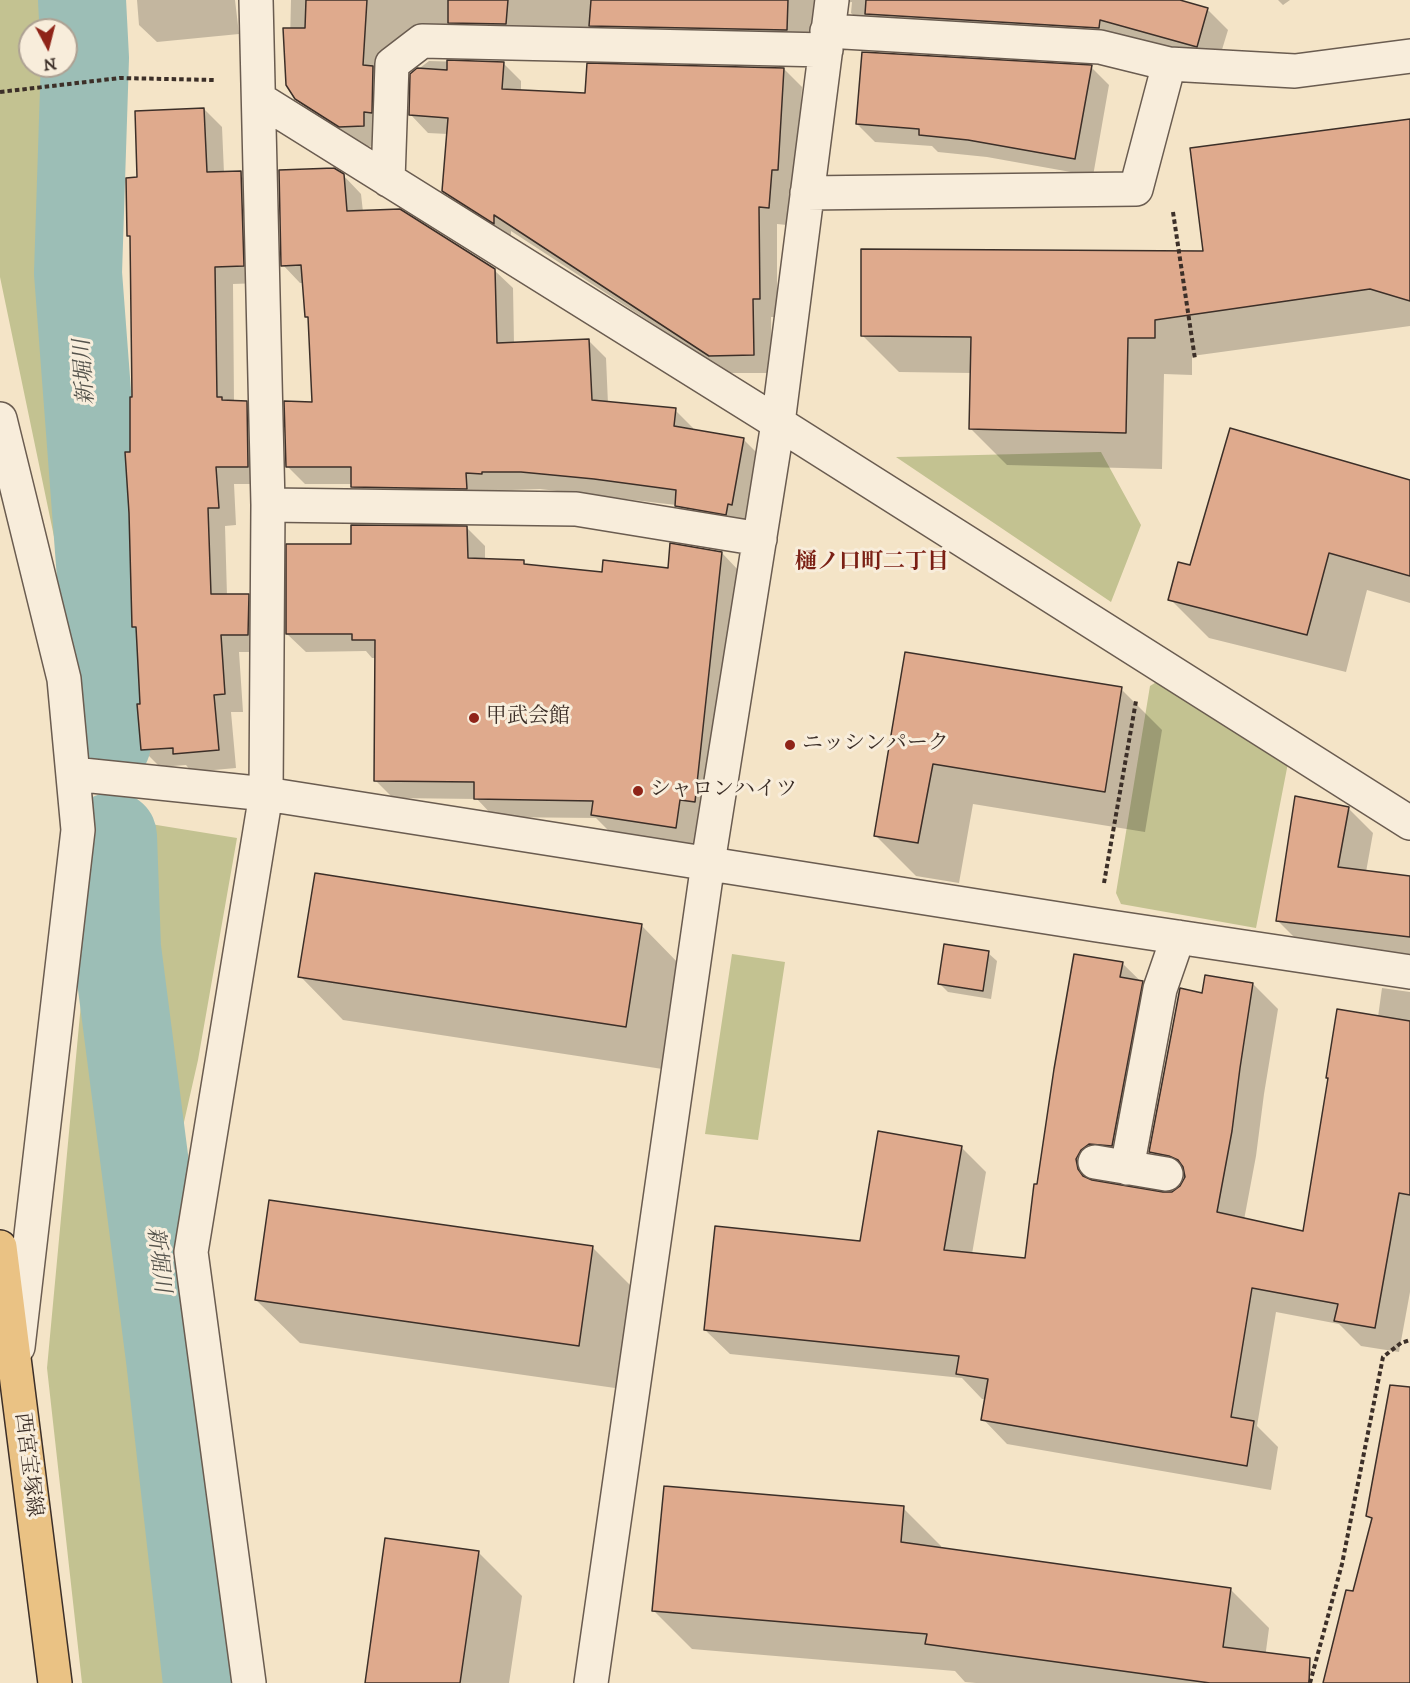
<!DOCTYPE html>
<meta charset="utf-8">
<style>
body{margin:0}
#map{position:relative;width:1410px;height:1683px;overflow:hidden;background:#f4e4c7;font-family:"IM FELL DW Pica",serif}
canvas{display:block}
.north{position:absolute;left:18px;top:18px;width:60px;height:60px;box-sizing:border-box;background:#f8eddb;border:2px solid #ada193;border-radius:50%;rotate:173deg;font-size:16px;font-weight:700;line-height:24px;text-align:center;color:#3c2f28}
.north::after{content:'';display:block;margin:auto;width:21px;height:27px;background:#8f2418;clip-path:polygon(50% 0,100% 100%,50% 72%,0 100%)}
</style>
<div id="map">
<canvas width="1410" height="1683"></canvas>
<div class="north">N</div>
</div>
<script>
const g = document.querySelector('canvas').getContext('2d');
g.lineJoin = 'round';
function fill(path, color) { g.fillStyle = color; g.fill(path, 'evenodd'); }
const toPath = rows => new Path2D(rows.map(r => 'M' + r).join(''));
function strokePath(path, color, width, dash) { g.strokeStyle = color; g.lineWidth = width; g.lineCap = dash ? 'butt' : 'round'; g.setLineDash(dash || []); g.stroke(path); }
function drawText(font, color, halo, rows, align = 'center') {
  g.font = font + ' "IM FELL DW Pica","Noto Serif JP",serif'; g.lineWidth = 6; g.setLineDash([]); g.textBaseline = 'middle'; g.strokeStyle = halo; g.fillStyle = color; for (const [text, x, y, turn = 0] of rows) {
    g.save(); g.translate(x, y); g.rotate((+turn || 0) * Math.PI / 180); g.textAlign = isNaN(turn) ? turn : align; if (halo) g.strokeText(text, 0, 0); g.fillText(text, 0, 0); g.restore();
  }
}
const green = toPath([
 [0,0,61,0,63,30,30,30,30,66,65,66,83,548,57,551,0,277],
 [1101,452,1141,525,1111,602,896,457],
 [1158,681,1288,763,1256,928,1121,904,1116,893,1150,686],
 [132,821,237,838,198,1060,137,1330,173,1683,82,1683,47,1368,86,950,107,951,118,1056,143,1057],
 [732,954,785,962,758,1140,705,1134]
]);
const shadow = toPath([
 [137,0,235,0,239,34,157,42,139,25],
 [291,0,1174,0,1207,9,1228,30,1217,66,871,33,851,13,852,2,845,3,830,44,443,42,396,76,384,146,361,147,317,119,296,98,289,87],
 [1278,0,1290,0,1283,5],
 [429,61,503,63,521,81,521,91,586,94,784,69,802,87,796,187,790,187,787,225,777,224,777,317,771,317,772,373,728,373,511,231,511,240,462,209,444,191,448,134,428,133,411,115,412,74],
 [1091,67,1109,85,1093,176,987,157,938,152,932,146,875,142,857,124],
 [204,109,222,127,224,173,237,172,255,190,261,283,233,284,234,402,246,402,264,420,266,484,234,484,236,525,225,526,227,596,248,595,266,613,266,652,239,652,243,712,231,712,236,768,192,772,186,765,160,767,142,749,138,630,133,626,132,239,128,235,139,179],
 [1410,121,1410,326,1192,356,1192,375,1164,374,1162,469,1007,465,970,428,972,373,899,372,862,335,1205,253],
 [343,175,361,194,363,212,494,270,513,288,514,344,588,340,606,358,608,404,675,410,693,428,693,431,743,439,761,457,749,522,694,524,676,505,540,489,484,491,484,506,371,505,353,487,353,484,305,484,287,466,313,403,310,320,306,317,304,283,300,283,283,265],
 [1410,482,1410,603,1367,590,1346,672,1209,638,1170,599,1191,567],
 [467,528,485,546,485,560,523,562,528,566,603,573,669,570,722,553,740,572,713,820,698,817,694,845,611,833,596,818,494,817,477,799,393,798,375,780,376,658,372,658,366,651,306,652,287,634,352,546],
 [906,654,1121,689,1162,730,1145,832,973,804,959,883,916,876,875,835],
 [1348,808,1373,833,1366,872,1410,877,1410,972,1302,945,1277,920],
 [641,925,684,969,669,1070,343,1020,300,976],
 [988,953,997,961,991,999,948,992,939,983],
 [1122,963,1167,1007,1101,1184,1163,1194,1172,1193,1181,1187,1185,1178,1175,1176,1151,1152,1203,994,1253,984,1278,1009,1264,1094,1256,1156,1244,1220,1305,1233,1378,1017,1382,988,1410,992,1410,1292,1399,1352,1361,1346,1339,1324,1276,1312,1257,1426,1278,1447,1271,1490,1007,1444,983,1419,986,1399,982,1399,962,1378,730,1354,705,1330,861,1243,961,1147,986,1172,972,1254,1026,1260,1038,1186],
 [593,1248,636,1291,622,1389,300,1343,256,1300],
 [903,1508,941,1546,941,1549,1230,1589,1269,1628,1264,1666,1280,1683,976,1683,965,1682,955,1671,692,1649,654,1611],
 [478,1552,522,1596,509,1683,367,1683]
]);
const river = toPath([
 [82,0,85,58,78,273,101,577,99,645,107,743],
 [113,836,117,948,170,1359,207,1683]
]);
const building = toPath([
 [306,0,367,0,363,65,373,66,372,113,364,112,364,126,339,127,295,99,286,85,283,28,305,28,306,0],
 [448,0,508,0,506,24,448,23,448,0],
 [591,0,788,0,787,30,589,26,591,0],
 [866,0,1180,0,1208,8,1197,47,1100,20,1099,28,865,14,866,0],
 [862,52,1092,65,1075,159,968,140,919,135,919,129,856,124,862,52],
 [447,60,504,62,502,89,585,93,587,63,784,68,778,170,772,170,769,208,759,207,760,299,753,299,754,355,709,356,494,215,494,224,442,191,448,118,409,115,410,74,417,68,447,70,447,60],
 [204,108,207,172,241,171,244,266,215,267,217,397,222,397,222,400,247,401,248,467,216,467,219,508,208,508,211,594,249,594,248,635,221,635,225,694,214,695,219,750,173,754,173,748,141,750,137,704,140,704,136,627,132,627,129,513,125,452,130,452,130,397,132,397,130,236,127,236,126,178,137,177,135,111,204,108],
 [1410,119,1410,301,1370,289,1155,320,1155,338,1128,338,1126,433,969,429,971,337,861,336,861,249,1203,251,1190,148,1410,119],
 [334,168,344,174,347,211,400,209,495,269,497,343,589,339,592,400,676,408,674,426,744,438,732,505,728,504,726,515,675,506,676,490,594,479,521,472,482,472,482,474,466,473,467,489,351,487,351,467,286,467,284,401,312,402,308,317,305,317,301,265,281,266,279,170,334,168],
 [1230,428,1410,480,1410,576,1329,553,1307,635,1168,600,1178,562,1190,565,1230,428],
 [351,525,467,526,468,558,524,560,524,564,602,572,603,560,668,568,670,543,722,552,695,802,680,800,676,828,591,815,593,801,474,799,474,782,374,781,375,640,352,640,352,634,286,634,286,544,351,544,351,525],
 [905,652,1122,687,1105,792,933,764,918,843,874,836,905,652],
 [1295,796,1349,807,1338,867,1410,876,1410,937,1276,921,1295,796],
 [315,873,642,924,626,1027,298,977,315,873],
 [944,944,989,951,983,991,938,984,944,944],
 [1074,954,1123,962,1120,977,1143,981,1112,1146,1089,1144,1081,1150,1076,1159,1078,1169,1083,1176,1092,1180,1163,1192,1172,1192,1180,1186,1185,1177,1183,1167,1178,1160,1169,1156,1149,1152,1180,988,1202,993,1205,975,1253,983,1240,1068,1232,1131,1217,1212,1303,1231,1328,1078,1326,1078,1337,1009,1410,1021,1410,1195,1399,1193,1375,1328,1334,1321,1338,1304,1252,1288,1231,1417,1254,1421,1247,1466,981,1420,988,1379,956,1374,959,1356,704,1330,715,1226,860,1241,878,1131,962,1146,944,1250,1025,1258,1034,1184,1037,1184,1054,1069,1074,954],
 [269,1200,593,1246,579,1346,255,1300,269,1200],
 [1390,1385,1410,1387,1410,1683,1323,1683,1346,1590,1353,1591,1372,1518,1366,1516,1390,1385],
 [664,1486,904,1506,901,1542,1231,1588,1223,1647,1310,1658,1309,1683,1210,1683,925,1644,927,1634,652,1611,664,1486],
 [385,1538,479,1551,460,1683,365,1683,385,1538]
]);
const path = toPath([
 [0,92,120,78,214,80],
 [1173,212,1195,359],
 [1104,883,1136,701],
 [1310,1683,1342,1564,1383,1357,1401,1343,1410,1340]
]);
const minor = toPath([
 [827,31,1100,47,1169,64,1295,71,1410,56],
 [259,99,778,423,1410,823],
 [388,180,392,64,422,41,826,50],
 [807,193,1136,189,1169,64],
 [0,419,64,679,78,830,18,1347],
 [268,505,576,509,760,539],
 [73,774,266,794,1097,925,1410,972],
 [1095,1162,1166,1174],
 [1127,1168,1160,989,1178,937],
 [249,1683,191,1252,266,794,268,505,256,0],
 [591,1683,708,863,778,423,832,0]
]);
const major = toPath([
 [0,1247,55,1683]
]);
const markers = [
 [474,718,6,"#8f2418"],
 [790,745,6,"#8f2418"],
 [638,791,6,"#8f2418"]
];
const poiNames = [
 ["甲武会館",486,718],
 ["ニッシンパーク",802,745],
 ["シャロンハイツ",650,791]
];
const streetNames = [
 ["西宮宝塚線",27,1465,83]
];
const waterNames = [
 ["新堀川",86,372,-94],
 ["新堀川",157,1260,83]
];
const neighbourhoodNames = [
 ["樋ノ口町二丁目",872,563]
];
fill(green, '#c3c291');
fill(shadow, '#0003');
strokePath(river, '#9cbeb6', 88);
fill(building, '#dfaa8d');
strokePath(building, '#3c2f28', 1.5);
strokePath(minor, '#6a5c50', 36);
strokePath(major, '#3c2f28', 36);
strokePath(path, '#3c2f28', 4, [4.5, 3]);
strokePath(minor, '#f8eddb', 33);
strokePath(major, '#eac284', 33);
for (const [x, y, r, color] of markers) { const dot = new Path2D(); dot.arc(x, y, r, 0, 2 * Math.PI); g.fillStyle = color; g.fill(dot); strokePath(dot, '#f8eddb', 2); }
drawText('21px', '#3c2f28', '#f8eddb', poiNames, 'left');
drawText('21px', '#3c2f28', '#f8eddb', streetNames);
drawText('italic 22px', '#54534c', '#f8eddb', waterNames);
drawText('bold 22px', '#7a1f14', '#f8eddb', neighbourhoodNames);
</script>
